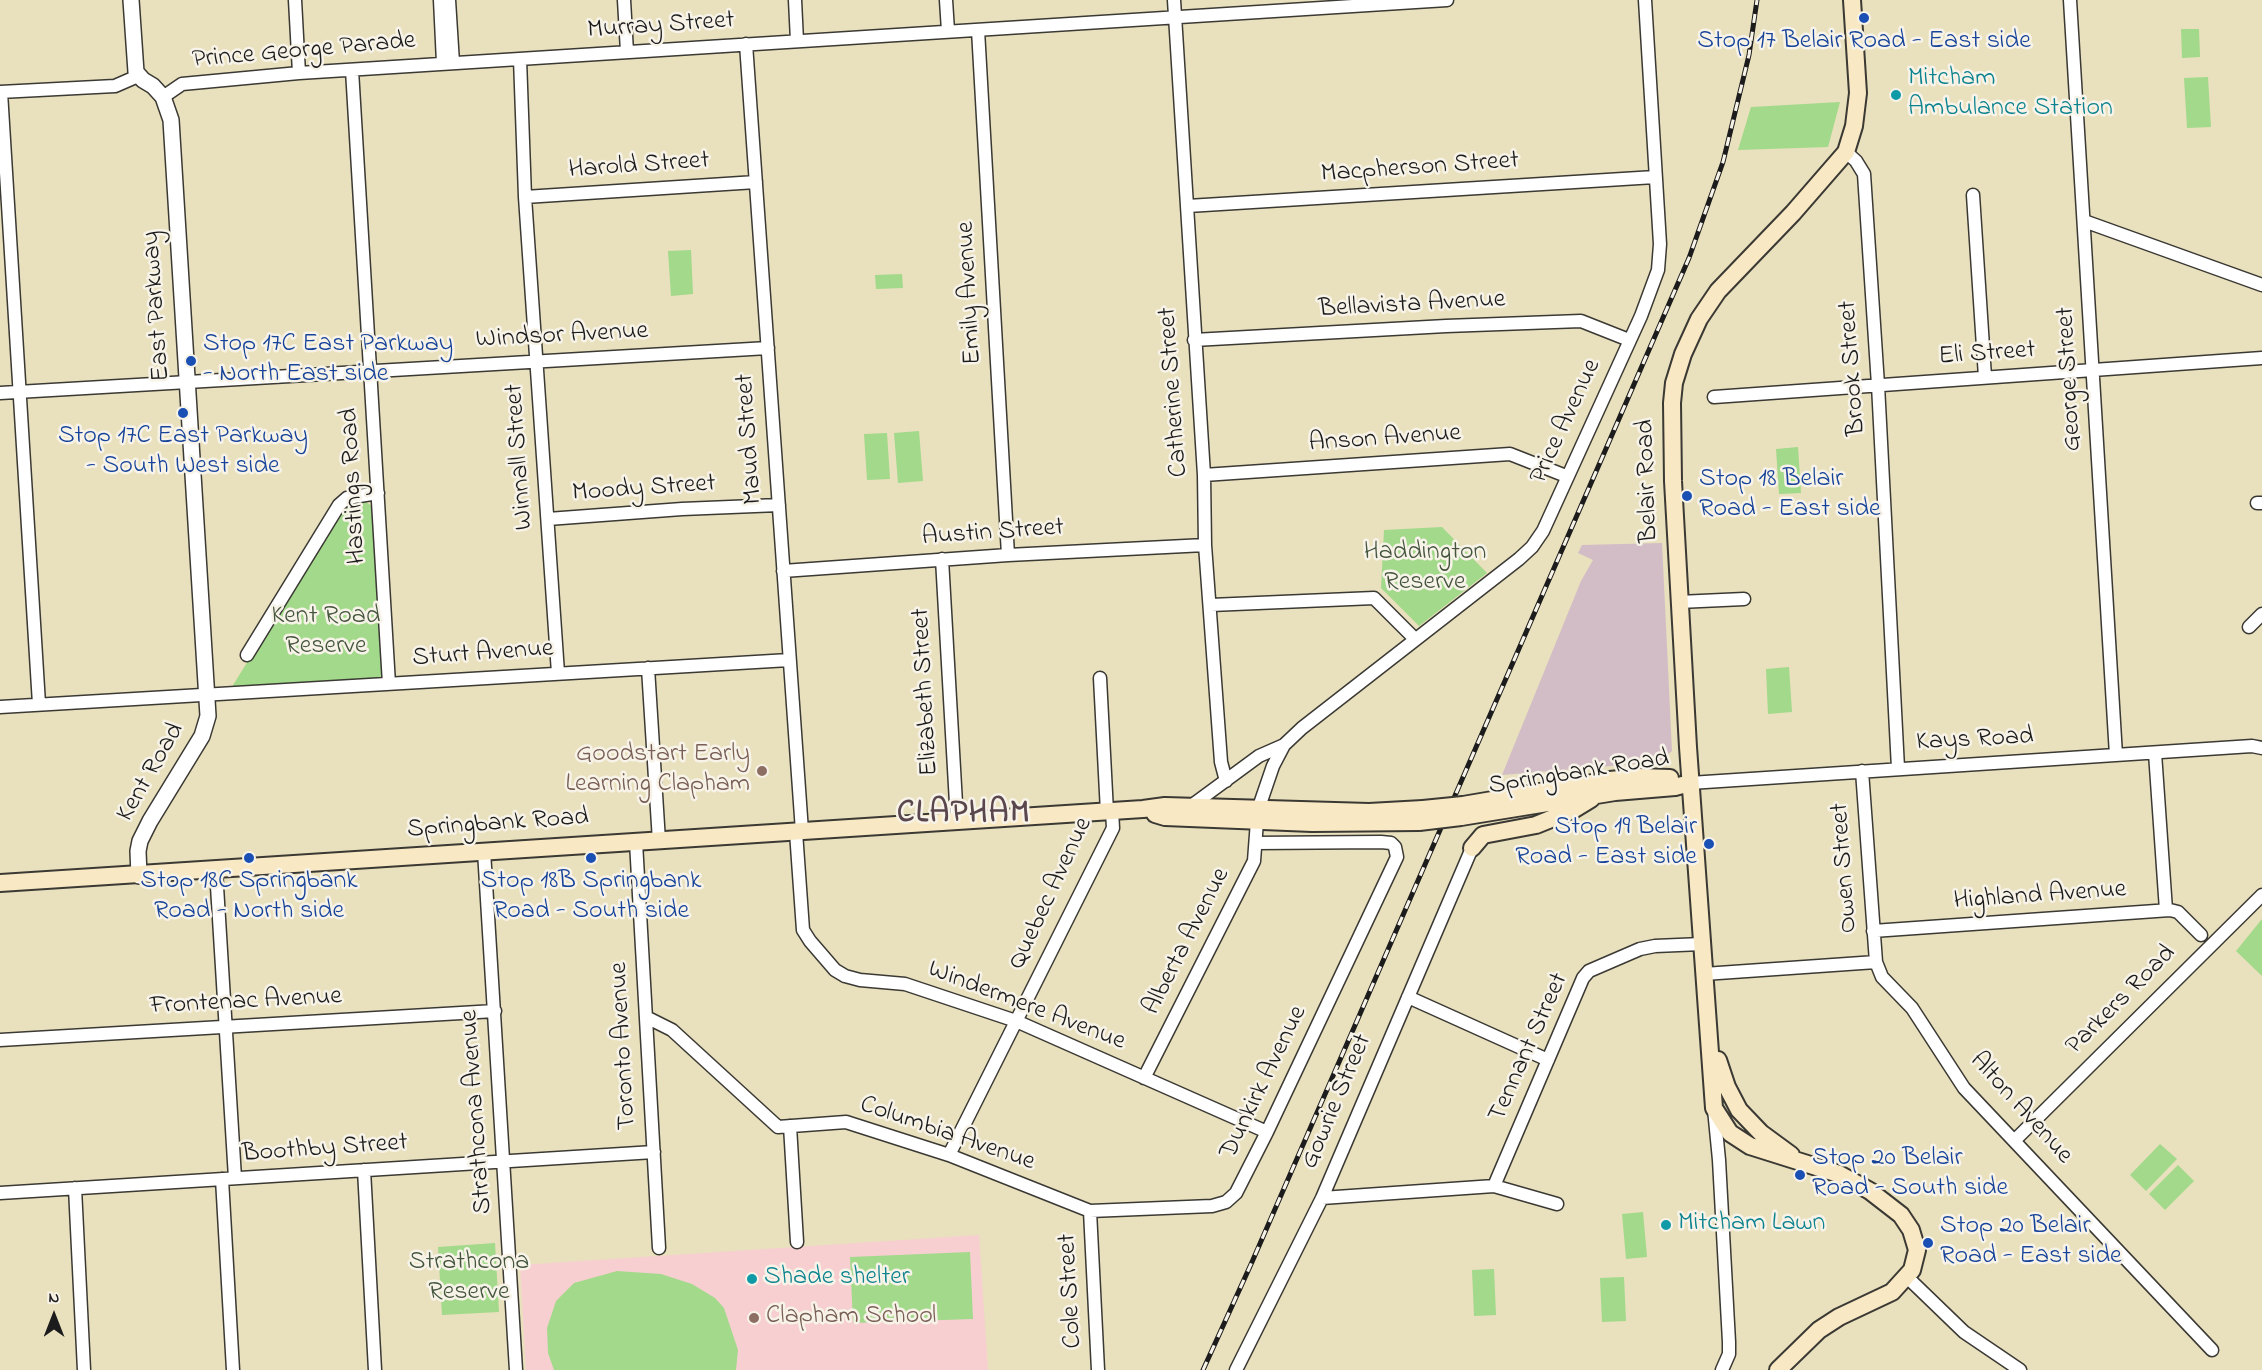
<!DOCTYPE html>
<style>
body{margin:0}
#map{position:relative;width:2262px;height:1370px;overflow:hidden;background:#e9e0bd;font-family:"Indie Flower",sans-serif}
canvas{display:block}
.north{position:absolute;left:24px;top:1286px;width:60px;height:60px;-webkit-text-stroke:4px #f7f3e8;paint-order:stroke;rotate:0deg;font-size:16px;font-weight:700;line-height:24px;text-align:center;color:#1c1c1c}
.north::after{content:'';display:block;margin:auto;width:21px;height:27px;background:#1c1c1c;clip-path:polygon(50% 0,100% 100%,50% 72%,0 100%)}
</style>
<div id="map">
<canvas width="2262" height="1370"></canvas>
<div class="north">N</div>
</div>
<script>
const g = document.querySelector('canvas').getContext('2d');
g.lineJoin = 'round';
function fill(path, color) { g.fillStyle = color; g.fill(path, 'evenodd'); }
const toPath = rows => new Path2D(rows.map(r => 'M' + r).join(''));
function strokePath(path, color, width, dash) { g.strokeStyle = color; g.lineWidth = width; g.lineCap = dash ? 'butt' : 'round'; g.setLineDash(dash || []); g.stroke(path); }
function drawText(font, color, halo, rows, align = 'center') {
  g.font = font + ' "Indie Flower",sans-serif'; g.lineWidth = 5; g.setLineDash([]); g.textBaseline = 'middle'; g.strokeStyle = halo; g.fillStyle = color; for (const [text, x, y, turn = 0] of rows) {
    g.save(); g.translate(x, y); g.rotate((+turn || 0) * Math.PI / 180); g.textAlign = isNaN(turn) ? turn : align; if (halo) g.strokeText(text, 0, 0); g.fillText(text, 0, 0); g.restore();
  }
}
const built = toPath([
 [979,1235,988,1370,526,1370,520,1265]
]);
const industrial = toPath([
 [1662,543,1672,751,1659,762,1502,775,1581,581,1593,560,1578,553,1582,545]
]);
const green = toPath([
 [2181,29,2199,29,2200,57,2182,58],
 [2208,77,2211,127,2187,128,2184,78],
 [1840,102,1828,147,1738,150,1751,107],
 [691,250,693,294,671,296,668,251],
 [902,274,903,288,876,289,875,275],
 [919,431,923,481,898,483,894,433],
 [887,433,890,479,867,480,864,434],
 [1798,447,1801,493,1779,494,1776,449],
 [363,500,372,506,383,682,230,690,342,509,345,505],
 [1442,527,1487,573,1419,626,1381,588,1384,530],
 [1789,667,1792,712,1768,714,1766,669],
 [2262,919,2262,976,2236,951],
 [2160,1144,2177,1159,2146,1191,2130,1175],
 [2178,1165,2194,1181,2165,1210,2149,1194],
 [1643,1212,1647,1257,1626,1259,1622,1214],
 [495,1243,499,1312,442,1315,438,1247],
 [970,1252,973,1319,853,1323,850,1257],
 [1494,1269,1496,1315,1474,1316,1472,1270],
 [617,1271,661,1274,692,1284,715,1298,724,1308,738,1350,736,1370,554,1370,548,1353,547,1328,556,1301,574,1283],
 [1624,1277,1626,1321,1602,1322,1600,1278]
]);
const minor = toPath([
 [295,0,299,73],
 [440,0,443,63],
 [449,0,453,63],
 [624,0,627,52],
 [795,0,797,41],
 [946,0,948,31],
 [1174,0,1204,475,1205,545,1221,762,1226,781],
 [2070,0,2116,755],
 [978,30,1008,555],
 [746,44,802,831],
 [520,59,525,197,558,673],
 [352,70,389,684],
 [0,92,115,86,138,76],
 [1,92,39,704],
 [163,97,182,84,299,73,1447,0],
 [1846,152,1856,161,1864,174,1878,385,1898,768],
 [1973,195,1985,377],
 [525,197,756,182],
 [1188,206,1655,177],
 [2084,221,2262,285],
 [1194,340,1446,326,1581,321,1629,340],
 [0,393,768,348],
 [1714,397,2262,358],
 [1204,475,1510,454,1566,476],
 [2257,503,2262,503],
 [548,519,682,509,779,505],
 [942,559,957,821],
 [783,571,1008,555,1205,545],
 [1679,602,1744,599],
 [1211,605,1374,598,1415,639],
 [2249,627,2262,614],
 [247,655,339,505,347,498,378,493],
 [648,668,659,841],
 [1100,678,1107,812],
 [0,707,789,660],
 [2155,753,2166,910],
 [1862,771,1876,962],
 [1690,783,2252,746,2262,748],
 [1191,806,1259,756,1284,745,1302,728,1519,559,1532,547,1543,531,1641,316,1658,270,1660,244,1645,0],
 [1259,807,1273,766,1284,745],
 [796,832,803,930,810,941,835,970,845,976,860,980,905,984,1016,1021,1267,1132],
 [636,842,659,1248],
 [484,851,516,1370],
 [216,870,235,1178],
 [1873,931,2170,910,2178,912,2201,935],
 [1704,974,1876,962,1882,977,1912,1008,1964,1088,2212,1350],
 [1408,997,1548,1060],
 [646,1017,672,1030,778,1127,846,1122,949,1155,1090,1211,1212,1206,1226,1202,1236,1193,1267,1132,1397,857,1395,847,1391,843,1381,842,1256,843],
 [0,1040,495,1011],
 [1144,1078,1254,861,1257,821],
 [1714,1109,1719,1160,1729,1342,1729,1354,1722,1370],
 [790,1126,797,1242],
 [2015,1140,2262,895],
 [949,1155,1113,828,1112,811],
 [364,1170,375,1370],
 [222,1179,233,1370],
 [1494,1186,1557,1204],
 [75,1188,84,1370],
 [0,1193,654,1152],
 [1322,1198,1494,1186,1583,978,1589,971,1640,949,1655,946,1702,944],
 [1090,1211,1098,1370],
 [1907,1277,1964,1332,2020,1370],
 [1236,1370,1322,1198,1472,848]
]);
const tertiary = toPath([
 [131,0,136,72,143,80,153,86,163,97,171,120,208,716,202,736,150,821,140,841,138,851,139,876]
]);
const secondary = toPath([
 [1463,805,1610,780,1639,777,1670,778],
 [1155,814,1165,817,1312,823,1419,822],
 [1461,817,1615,792,1675,787,1690,783],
 [1472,848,1483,835,1536,825,1573,810,1591,799],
 [0,883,1143,809,1165,806,1369,812,1423,809],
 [1718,1060,1727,1087,1739,1110,1761,1133,1791,1155],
 [1778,1370,1819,1330,1839,1317,1892,1292,1912,1270,1917,1250,1911,1230,1901,1215,1870,1191,1839,1174,1750,1146,1730,1133,1714,1108,1688,747,1673,481,1672,403,1674,383,1683,354,1699,319,1718,291,1793,213,1846,152,1854,126,1858,93,1852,0]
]);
const rail = toPath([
 [1203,1370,1252,1262,1689,258,1723,162,1749,55,1757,0]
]);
const secondaryBridge = toPath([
 [1423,809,1463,805],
 [1419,822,1461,817]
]);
const markers = [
 [1864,18,6,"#1a4fb4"],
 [1896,95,6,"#0f9aa8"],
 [191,361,6,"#1a4fb4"],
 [183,413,6,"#1a4fb4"],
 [1687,496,6,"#1a4fb4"],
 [762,771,6,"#8d6e63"],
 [1709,844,6,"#1a4fb4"],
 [249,858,6,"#1a4fb4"],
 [591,858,6,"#1a4fb4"],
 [1800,1175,6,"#1a4fb4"],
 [1666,1225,6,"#0f9aa8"],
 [1928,1243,6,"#1a4fb4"],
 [752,1279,6,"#0f9aa8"],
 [754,1318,6,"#8d6e63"]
];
const streetNames = [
 ["Murray Street",661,27,-4],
 ["Prince George Parade",304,52,-5],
 ["Harold Street",639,167,-4],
 ["Macpherson Street",1420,169,-4],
 ["Emily Avenue",971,293,-93],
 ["East Parkway",158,306,-94],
 ["Bellavista Avenue",1412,306,-3],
 ["Windsor Avenue",562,337,-3],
 ["Eli Street",1987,355,-4],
 ["Brook Street",1854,368,-94],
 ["George Street",2071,379,-93],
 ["Catherine Street",1175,392,-94],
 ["Price Avenue",1567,422,-65],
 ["Maud Street",751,439,-94],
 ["Anson Avenue",1385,440,-4],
 ["Winnall Street",521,457,-94],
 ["Belair Road",1649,481,-92],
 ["Hastings Road",355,486,-93],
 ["Moody Street",644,490,-4],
 ["Austin Street",993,534,-4],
 ["Sturt Avenue",483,655,-4],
 ["Elizabeth Street",927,692,-93],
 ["Kays Road",1975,741,-3],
 ["Kent Road",152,773,-60],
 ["Springbank Road",1579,774,-9],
 ["Springbank Road",498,825,-4],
 ["Owen Street",1846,868,-94],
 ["Quebec Avenue",1052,894,-65],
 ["Highland Avenue",2040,897,-4],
 ["Alberta Avenue",1188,942,-63],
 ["Parkers Road",2122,1001,-45],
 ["Frontenac Avenue",246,1003,-3],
 ["Windermere Avenue",1026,1007,21],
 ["Toronto Avenue",625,1046,-93],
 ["Tennant Street",1530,1048,-66],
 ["Dunkirk Avenue",1265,1083,-64],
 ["Gowrie Street",1338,1102,-67],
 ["Alton Avenue",2020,1109,48],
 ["Strathcona Avenue",478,1112,-94],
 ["Columbia Avenue",947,1135,19],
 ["Boothby Street",325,1150,-4],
 ["Cole Street",1072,1291,-93]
];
const transitNames = [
 ["Stop 17 Belair Road - East side",1864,43],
 ["Stop 17C East Parkway",203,346,"left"],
 ["- North East side",203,376,"left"],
 ["Stop 17C East Parkway",183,438],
 ["- South West side",183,468],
 ["Stop 18 Belair",1699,481,"left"],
 ["Road - East side",1699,511,"left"],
 ["Stop 19 Belair",1697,829,"right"],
 ["Road - East side",1697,859,"right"],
 ["Stop 18C Springbank",249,883],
 ["Road - North side",249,913],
 ["Stop 18B Springbank",591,883],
 ["Road - South side",591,913],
 ["Stop 20 Belair",1812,1160,"left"],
 ["Road - South side",1812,1190,"left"],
 ["Stop 20 Belair",1940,1228,"left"],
 ["Road - East side",1940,1258,"left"]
];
const cultureNames = [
 ["Mitcham",1908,80],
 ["Ambulance Station",1908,110],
 ["Mitcham Lawn",1678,1225],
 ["Shade shelter",764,1279]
];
const parkNames = [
 ["Haddington",1425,554],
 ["Reserve",1425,584],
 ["Kent Road",326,618],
 ["Reserve",326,648],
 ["Strathcona",469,1264],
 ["Reserve",469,1294]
];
const educationNames = [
 ["Goodstart Early",750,756],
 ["Learning Clapham",750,786],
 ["Clapham School",766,1318,"left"]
];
const districtNames = [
 ["CLAPHAM",964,816]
];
fill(built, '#f7cfd1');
fill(industrial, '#d2bdc6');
fill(green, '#a2d98a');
strokePath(minor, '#3b3934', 15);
strokePath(tertiary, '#3b3934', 18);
strokePath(secondary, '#3b3934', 20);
strokePath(minor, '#fff', 12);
strokePath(tertiary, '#fff', 15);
strokePath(secondary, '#f8e8c3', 16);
strokePath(rail, '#1c1c1c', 5);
strokePath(rail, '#f7f3e8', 3, [9]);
strokePath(secondaryBridge, '#3b3934', 20, []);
strokePath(secondaryBridge, '#f8e8c3', 16);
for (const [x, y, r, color] of markers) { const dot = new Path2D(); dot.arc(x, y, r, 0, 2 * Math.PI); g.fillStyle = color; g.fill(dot); strokePath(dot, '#f7f3e8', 2); }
drawText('26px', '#1c1c1c', '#f7f3e8', streetNames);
drawText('26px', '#164399', '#f7f3e8', transitNames);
drawText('26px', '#0d838f', '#f7f3e8', cultureNames, 'left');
drawText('26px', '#44553d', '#f7f3e8', parkNames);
drawText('26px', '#785e54', '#f7f3e8', educationNames, 'right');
g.letterSpacing = '1.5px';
drawText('bold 32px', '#5a474e', '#f7f3e8', districtNames);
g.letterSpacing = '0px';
</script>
